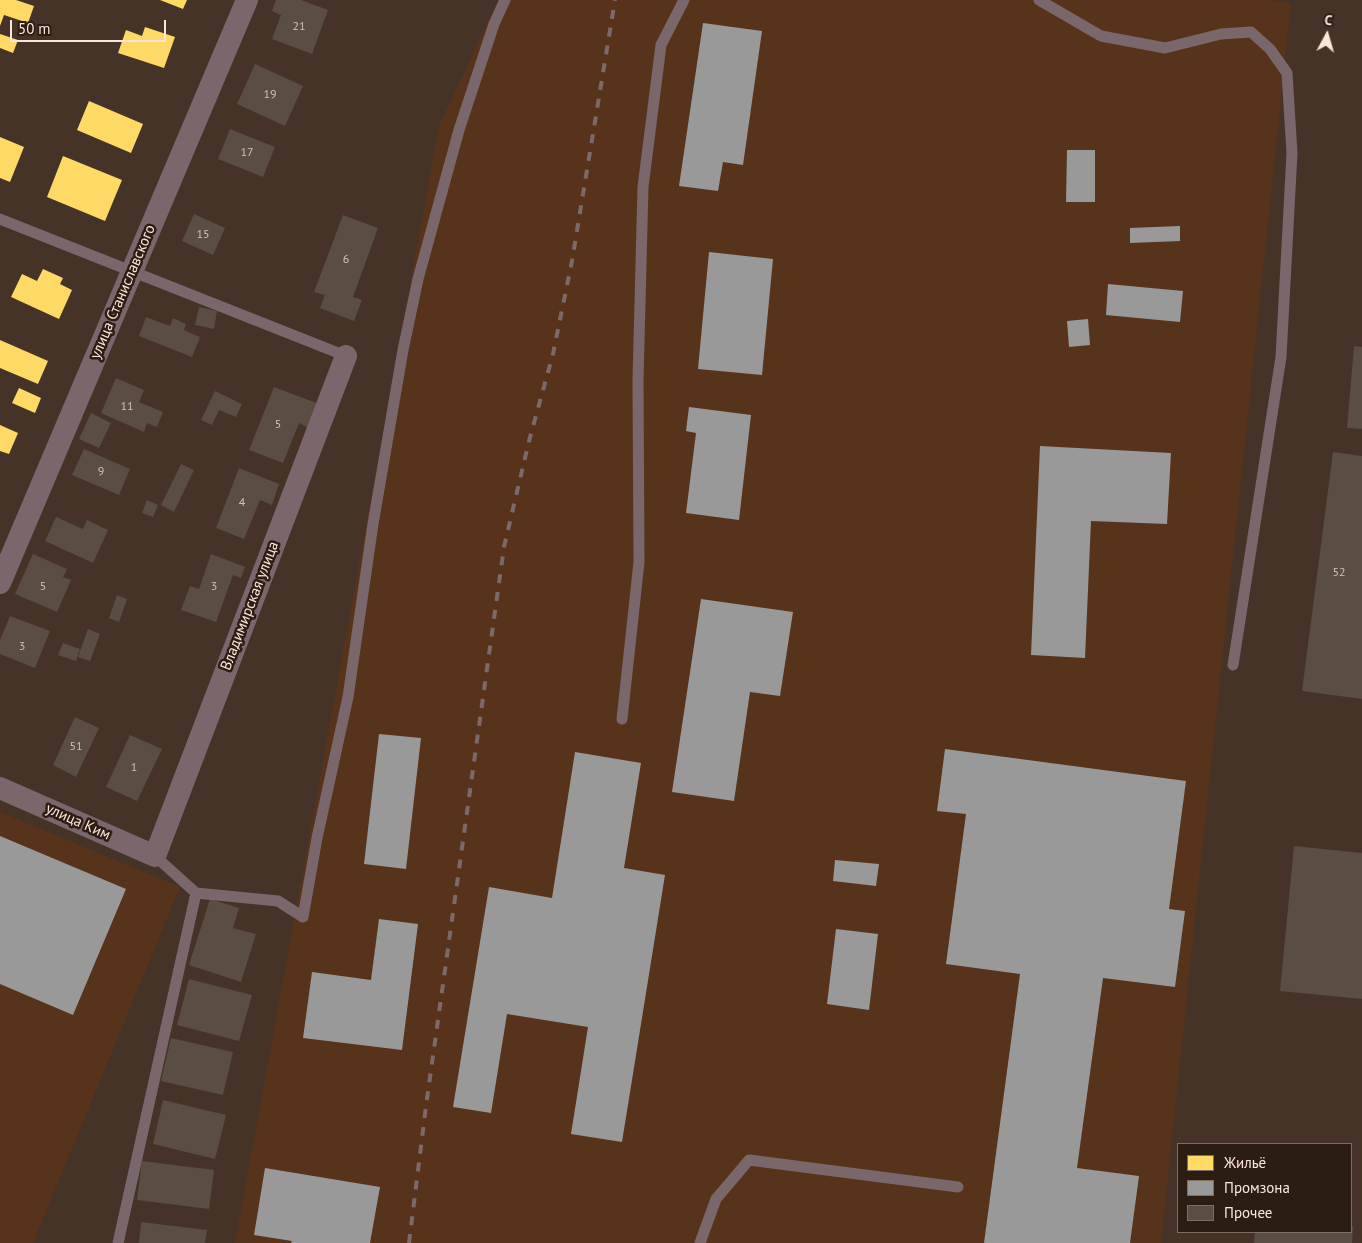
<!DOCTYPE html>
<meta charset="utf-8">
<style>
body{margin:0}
#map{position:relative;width:1362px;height:1243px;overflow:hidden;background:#453328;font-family:"PT Sans",sans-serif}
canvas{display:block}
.legend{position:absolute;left:1177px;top:1143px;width:175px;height:90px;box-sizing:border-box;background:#2c1d13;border:1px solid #7f6d62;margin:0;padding:6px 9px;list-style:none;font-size:15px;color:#fce6d9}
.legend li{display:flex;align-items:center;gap:10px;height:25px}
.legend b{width:25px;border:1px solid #7f6d62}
.north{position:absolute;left:1302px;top:10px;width:50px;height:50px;-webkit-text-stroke:4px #2c1d13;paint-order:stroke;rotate:6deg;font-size:14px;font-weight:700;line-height:20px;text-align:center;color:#fce6d9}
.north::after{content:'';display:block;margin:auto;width:18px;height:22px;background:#fce6d9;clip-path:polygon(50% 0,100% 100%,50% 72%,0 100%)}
.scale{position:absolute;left:10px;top:20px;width:156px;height:22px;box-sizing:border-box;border:2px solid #fce6d9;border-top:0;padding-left:6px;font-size:15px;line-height:18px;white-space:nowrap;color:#fce6d9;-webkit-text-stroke:4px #2c1d13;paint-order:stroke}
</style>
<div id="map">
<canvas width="1362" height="1243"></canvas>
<ul class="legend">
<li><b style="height:14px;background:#ffd966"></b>Жильё</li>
<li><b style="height:14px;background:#999"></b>Промзона</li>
<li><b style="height:14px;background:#5a4d41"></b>Прочее</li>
</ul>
<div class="north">С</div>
<div class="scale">50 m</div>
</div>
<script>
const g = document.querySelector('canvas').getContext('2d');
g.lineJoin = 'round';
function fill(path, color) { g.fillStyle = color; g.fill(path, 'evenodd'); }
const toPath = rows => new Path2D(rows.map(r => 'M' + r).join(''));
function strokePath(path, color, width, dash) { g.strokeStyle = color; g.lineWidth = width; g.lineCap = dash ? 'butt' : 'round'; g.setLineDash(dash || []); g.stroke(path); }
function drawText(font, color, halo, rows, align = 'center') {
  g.font = font + ' "PT Sans",sans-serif'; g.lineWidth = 5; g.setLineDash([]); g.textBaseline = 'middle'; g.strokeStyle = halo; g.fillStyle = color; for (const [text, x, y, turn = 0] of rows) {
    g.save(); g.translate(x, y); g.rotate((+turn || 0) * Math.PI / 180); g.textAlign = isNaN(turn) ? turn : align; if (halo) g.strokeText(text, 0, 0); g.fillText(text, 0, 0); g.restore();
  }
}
const built = toPath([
 [498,0,1269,0,1291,3,1161,1243,235,1243,439,126],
 [0,812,180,887,33,1243,0,1243]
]);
const homes = toPath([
 [0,0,16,0,34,6,28,23,4,15,0,26],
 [160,0,187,0,183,9],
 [145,27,175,37,164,68,118,53,126,30,142,36],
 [0,34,18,40,13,53,0,48],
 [89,101,143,124,131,153,77,130],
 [0,137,24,147,10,182,0,178],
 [63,156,122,180,105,221,47,197],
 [43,269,63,278,60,284,72,290,59,319,11,297,22,274,37,281],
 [0,340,48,361,38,384,0,368],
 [19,388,41,398,35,413,12,403],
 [0,425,18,433,9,454,0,451]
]);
const industry = toPath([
 [703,23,762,31,743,165,723,162,718,191,679,186],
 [1067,150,1095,150,1095,202,1066,202],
 [1180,226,1180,241,1130,243,1130,228],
 [709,252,773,259,762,375,698,369],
 [1108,284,1183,291,1180,322,1106,315],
 [1088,319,1090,345,1069,347,1067,321],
 [689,407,751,415,739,520,686,513,696,433,686,431],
 [1040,446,1171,453,1167,524,1091,521,1085,658,1031,655],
 [701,599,793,612,780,696,750,692,734,801,672,792],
 [379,734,421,738,406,869,364,864],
 [945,749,1186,781,1169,909,1185,911,1175,987,1103,978,1077,1168,1139,1176,1130,1243,984,1243,1020,974,946,964,966,814,937,811],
 [575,752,641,763,624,868,665,875,622,1142,571,1134,588,1027,507,1014,491,1113,453,1107,489,887,552,898],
 [0,836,126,889,73,1015,0,984],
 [835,860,879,864,876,886,833,881],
 [379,919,418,924,402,1050,303,1038,312,972,371,980],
 [836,929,878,934,869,1010,827,1004],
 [265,1168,380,1187,370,1243,291,1243,292,1241,254,1235]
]);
const building = toPath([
 [276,0,301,0,328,10,312,54,272,39,281,15,272,11],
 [255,64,303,86,285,126,237,104],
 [230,129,275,147,263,177,218,159],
 [194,214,225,228,213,255,182,241],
 [343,215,378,228,353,297,362,300,354,321,320,308,325,295,314,292],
 [199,307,217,311,214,329,195,325],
 [146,317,170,326,173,318,186,324,184,330,200,337,192,357,139,336],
 [1354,346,1362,347,1362,429,1347,428],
 [116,378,144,390,139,402,163,412,157,427,147,423,144,432,101,413],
 [274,387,319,404,309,428,299,423,283,463,249,450],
 [215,391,242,404,236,417,219,410,212,425,201,420],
 [91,413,111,423,99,448,79,439],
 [84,449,130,469,119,495,72,475],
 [1333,452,1362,456,1362,699,1302,691],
 [181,464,194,470,174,512,161,505],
 [239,468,279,484,272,505,260,500,244,539,216,528],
 [147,500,158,505,153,517,142,513],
 [56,517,83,529,87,520,108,530,93,563,45,541],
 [33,554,67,569,63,577,71,580,57,612,15,594],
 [211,554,245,567,241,578,233,575,216,622,181,610,190,586,199,589],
 [117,595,127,599,119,622,109,618],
 [10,616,50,631,35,668,0,654,0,640],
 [88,629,100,634,90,661,78,657],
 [63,643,80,649,76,661,58,655],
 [75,717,99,728,76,777,53,765],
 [130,735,162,749,137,801,106,787],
 [1294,846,1362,853,1362,999,1280,991],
 [210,899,239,908,233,928,256,934,241,982,189,965],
 [189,979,252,995,239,1041,177,1025],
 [171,1038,233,1052,223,1095,161,1081],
 [163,1100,226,1115,215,1159,153,1144],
 [142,1161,214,1170,209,1209,137,1200],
 [141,1222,207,1230,205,1243,139,1243],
 [1351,1227,1353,1227,1352,1243,1254,1243,1255,1232,1351,1232]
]);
const lane = toPath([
 [1039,0,1101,36,1165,48,1221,34,1251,32,1270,49,1287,73,1292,153,1281,357,1233,665],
 [0,219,346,356],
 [622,719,639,562,638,380,643,187,661,45,684,0],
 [196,893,278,901,303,917,317,838,348,697,373,524,403,350,418,279,459,130,494,24,505,0],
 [118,1243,196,893,155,856],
 [700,1243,716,1199,749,1160,958,1187]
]);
const street = toPath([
 [0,583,247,0],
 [0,788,155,856,346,356]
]);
const rail = toPath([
 [409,1243,426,1106,504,547,529,441,553,354,572,261,615,0]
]);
const numberNames = [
 ["21",299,27],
 ["19",270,95],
 ["17",247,153],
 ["15",203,235],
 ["6",346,260],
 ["11",127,407],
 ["5",278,425],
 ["9",101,472],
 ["4",242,503],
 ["52",1339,573],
 ["5",43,587],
 ["3",214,587],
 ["3",22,647],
 ["51",76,747],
 ["1",134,768]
];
const streetNames = [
 ["улица Станиславского",123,292,-67],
 ["Владимирская улица",250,606,-69],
 ["улица Ким",78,822,24]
];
fill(built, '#58331c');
fill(homes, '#ffd966');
fill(industry, '#999');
fill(building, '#5a4d41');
strokePath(lane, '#79676c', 11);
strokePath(street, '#79676c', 22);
strokePath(rail, '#7b6a69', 4, [9, 9]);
drawText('12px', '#d4c0b3', null, numberNames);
drawText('15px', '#fce6d9', '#2c1d13', streetNames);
</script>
